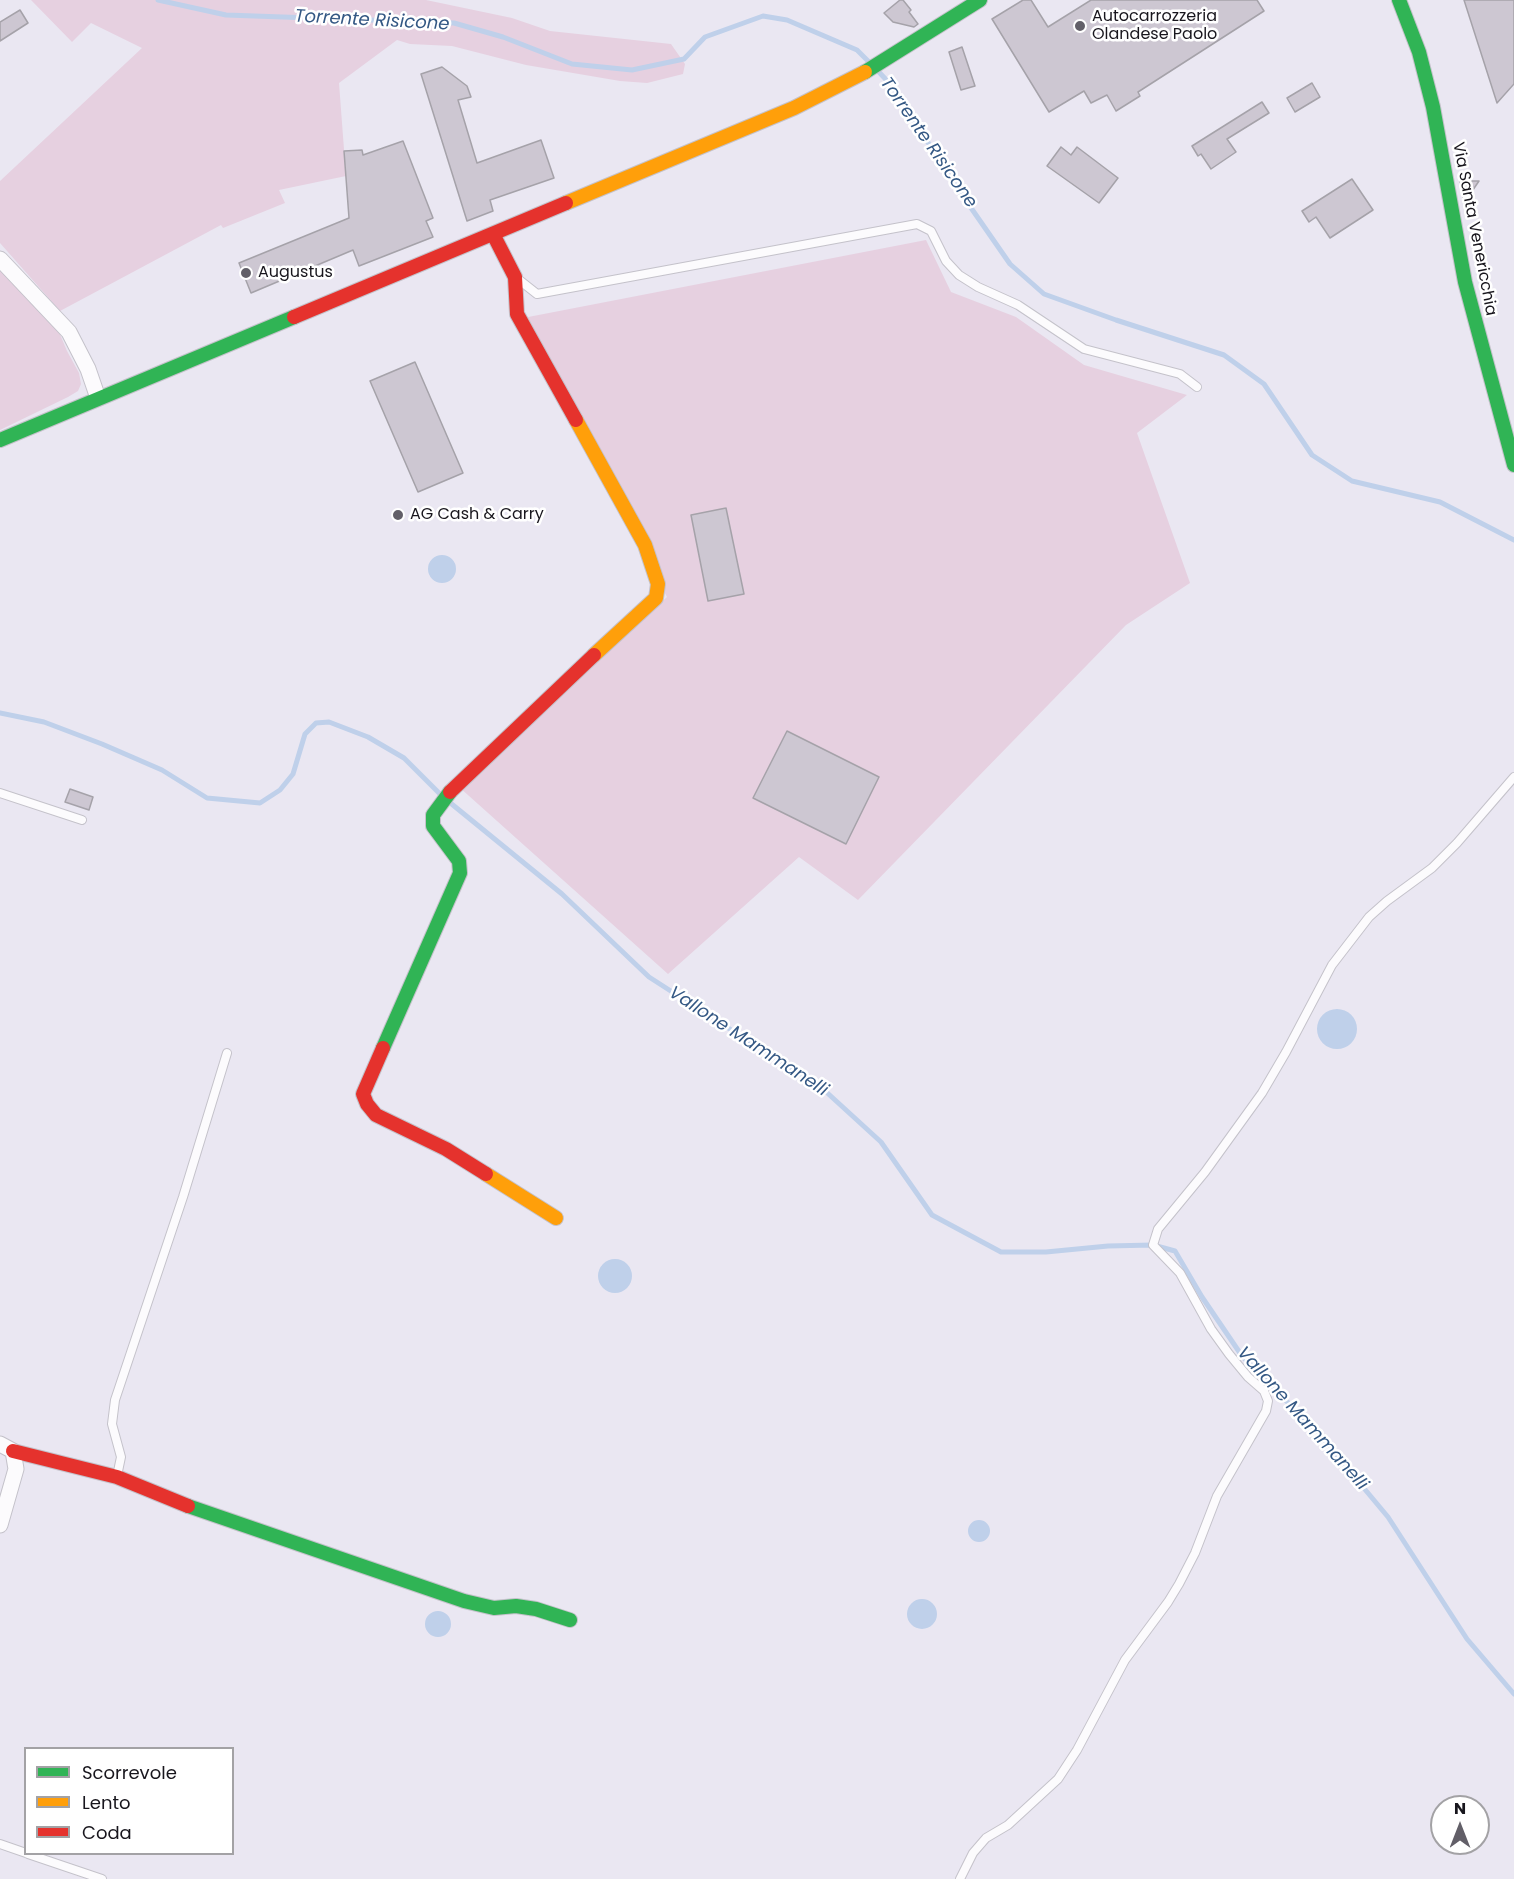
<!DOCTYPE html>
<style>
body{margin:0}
#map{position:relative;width:1514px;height:1879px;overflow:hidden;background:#eae7f2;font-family:Poppins,sans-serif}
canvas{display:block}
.legend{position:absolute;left:24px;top:1747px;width:210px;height:108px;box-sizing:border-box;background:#fff;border:2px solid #a3a2a5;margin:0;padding:8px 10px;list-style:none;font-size:18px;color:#18161d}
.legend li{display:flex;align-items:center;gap:12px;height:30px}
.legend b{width:30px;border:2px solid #a3a2a5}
.north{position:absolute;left:1430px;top:1795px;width:60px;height:60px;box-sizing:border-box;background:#fff;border:2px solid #a3a2a5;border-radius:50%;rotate:0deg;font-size:16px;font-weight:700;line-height:24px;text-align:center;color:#18161d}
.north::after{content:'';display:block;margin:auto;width:21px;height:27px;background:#625f68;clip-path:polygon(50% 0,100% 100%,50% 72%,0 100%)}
</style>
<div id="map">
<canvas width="1514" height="1879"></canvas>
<ul class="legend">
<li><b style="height:8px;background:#30b455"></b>Scorrevole</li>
<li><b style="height:8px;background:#ff9f0a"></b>Lento</li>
<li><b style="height:8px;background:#e5322d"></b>Coda</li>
</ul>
<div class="north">N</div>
</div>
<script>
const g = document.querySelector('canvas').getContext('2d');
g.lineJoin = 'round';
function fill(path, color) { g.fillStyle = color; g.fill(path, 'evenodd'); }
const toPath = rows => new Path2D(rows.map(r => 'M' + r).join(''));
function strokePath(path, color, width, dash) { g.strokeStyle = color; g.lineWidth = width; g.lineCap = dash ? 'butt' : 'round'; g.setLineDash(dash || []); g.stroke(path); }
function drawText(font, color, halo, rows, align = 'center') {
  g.font = font + ' Poppins,sans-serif'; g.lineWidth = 5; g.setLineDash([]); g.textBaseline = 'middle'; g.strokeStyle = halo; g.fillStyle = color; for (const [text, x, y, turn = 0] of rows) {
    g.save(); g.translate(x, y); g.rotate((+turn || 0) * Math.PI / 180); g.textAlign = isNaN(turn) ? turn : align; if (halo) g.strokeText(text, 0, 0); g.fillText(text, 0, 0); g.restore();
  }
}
const green = toPath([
 [31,0,426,0,512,18,550,31,671,44,685,64,683,74,647,83,620,81,526,65,452,46,410,44,397,40,339,83,346,176,279,190,285,203,223,228,221,225,60,311,0,243,0,181,142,48,91,23,72,42],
 [926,240,951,292,1016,317,1084,365,1187,395,1137,433,1190,583,1126,625,858,900,799,857,668,974,459,787,667,597,523,318],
 [0,268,59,332,67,351,79,373,81,384,78,391,68,397,0,430]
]);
const water = toPath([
 '428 569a14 14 0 1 1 28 0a14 14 0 1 1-28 0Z',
 '1317 1029a20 20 0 1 1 40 0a20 20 0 1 1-40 0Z',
 '598 1276a17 17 0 1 1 34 0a17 17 0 1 1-34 0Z',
 '968 1531a11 11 0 1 1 22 0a11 11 0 1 1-22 0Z',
 '907 1614a15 15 0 1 1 30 0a15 15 0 1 1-30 0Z',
 '425 1624a13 13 0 1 1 26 0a13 13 0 1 1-26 0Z'
]);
const stream = toPath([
 [158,0,226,15,454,23,503,37,572,64,632,70,684,59,705,37,763,16,787,20,857,50,870,63],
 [877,70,893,87,951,179,1010,264,1044,294,1116,320,1224,355,1264,384,1312,455,1352,481,1440,502,1514,540],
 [0,713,44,722,102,744,162,770,207,798,260,803,280,790,293,774,305,734,316,723,329,722,368,737,404,758,441,795],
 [448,801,562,894,649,977,823,1089,881,1142,932,1215,1001,1252,1046,1252,1108,1246,1153,1245,1175,1251,1202,1297,1242,1356,1317,1432,1388,1517,1467,1639,1514,1694]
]);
const building = toPath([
 [900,0,903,0,911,10,909,12,918,24,914,27,893,22,884,13,900,0],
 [1023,0,1031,0,1048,27,1091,0,1257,0,1264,11,1138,92,1140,96,1116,111,1107,95,1091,103,1084,91,1049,112,992,19,1023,0],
 [1464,0,1514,0,1514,84,1497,103,1464,0],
 [20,10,28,23,0,41,0,22,20,10],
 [962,47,975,86,961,90,949,52,962,47],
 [442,67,467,86,471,97,458,100,477,163,541,140,554,178,490,200,493,211,467,221,421,74,442,67],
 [1312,83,1320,97,1295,112,1287,98,1312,83],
 [1262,102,1269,113,1227,139,1236,152,1211,169,1201,154,1198,156,1192,146,1262,102],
 [403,141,433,218,426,221,433,237,359,266,353,250,251,293,239,263,349,218,344,151,362,150,363,155,403,141],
 [1061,147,1071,155,1077,147,1118,178,1099,203,1047,166,1061,147],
 [1352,179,1373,210,1330,238,1316,217,1309,222,1302,211,1352,179],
 [1460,181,1479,181,1464,203,1462,193,1460,181],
 [415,362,463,473,418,492,370,381,415,362],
 [726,508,744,594,708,601,691,515,726,508],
 [787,731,879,777,846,844,753,798,787,731],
 [70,789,93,797,89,810,65,802,70,789]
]);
const lane = toPath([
 [518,279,537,294,917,224,931,231,946,261,959,275,978,287,1018,305,1084,349,1180,374,1197,387],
 [0,793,82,820],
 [117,1476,121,1457,112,1424,115,1400,183,1197,227,1053],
 [0,1844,26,1853],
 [28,1854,102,1879],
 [960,1879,973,1853,986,1838,1008,1825,1058,1779,1077,1750,1125,1660,1168,1602,1179,1584,1195,1553,1217,1496,1266,1411,1268,1401,1264,1391,1248,1377,1229,1354,1211,1329,1180,1273,1153,1245,1158,1229,1205,1172,1262,1093,1286,1052,1332,965,1369,917,1387,901,1432,868,1457,843,1514,777]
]);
const street = toPath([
 [0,259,69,332,88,369,98,398],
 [0,1444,13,1451,16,1469,0,1525]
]);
const fast = toPath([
 [1399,0,1419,52,1433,107,1465,282,1514,465],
 [865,72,980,0],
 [0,440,294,317],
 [383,1048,460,873,459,861,433,826,433,815,450,792],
 [188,1506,464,1601,494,1608,516,1606,536,1609,570,1620]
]);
const slow = toPath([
 [566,203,794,108,865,72],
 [576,420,645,545,658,584,656,598,594,655],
 [486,1174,556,1218]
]);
const jam = toPath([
 [493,234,515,277,517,314,576,420],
 [294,317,566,203],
 [450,792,594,655],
 [383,1048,363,1094,367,1104,376,1115,446,1149,486,1174],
 [13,1451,117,1477,188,1506]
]);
const markers = [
 [1080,26,6,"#625f68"],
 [246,273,6,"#625f68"],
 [398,515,6,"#625f68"]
];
const poiNames = [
 ["Autocarrozzeria",1092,17],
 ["Olandese Paolo",1092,35],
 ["Augustus",258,273],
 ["AG Cash & Carry",410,515]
];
const streetNames = [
 ["Via Santa Venericchia",1474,229,79]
];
const waterNames = [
 ["Torrente Risicone",372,21,3],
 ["Torrente Risicone",928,143,55],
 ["Vallone Mammanelli",748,1042,33],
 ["Vallone Mammanelli",1302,1419,48]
];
fill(green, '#e6d0e0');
fill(water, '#bfd0ea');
strokePath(stream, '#bfd0ea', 5);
fill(building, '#cdc7d2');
strokePath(building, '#a5a2a9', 1.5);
strokePath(lane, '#c4c2ca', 10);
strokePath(street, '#c4c2ca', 17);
strokePath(fast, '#c4c2ca', 16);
strokePath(slow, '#c4c2ca', 16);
strokePath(jam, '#c4c2ca', 16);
strokePath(lane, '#fcfbfd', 8);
strokePath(street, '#fcfbfd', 15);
strokePath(fast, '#30b455', 14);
strokePath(slow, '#ff9f0a', 14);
strokePath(jam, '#e5322d', 14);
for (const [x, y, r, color] of markers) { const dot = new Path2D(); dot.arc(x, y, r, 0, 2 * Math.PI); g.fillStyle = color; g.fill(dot); strokePath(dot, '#fff', 2); }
drawText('16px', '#18161d', '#fff', poiNames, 'left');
drawText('16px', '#18161d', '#fff', streetNames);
drawText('italic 18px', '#345884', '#fff', waterNames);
</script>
